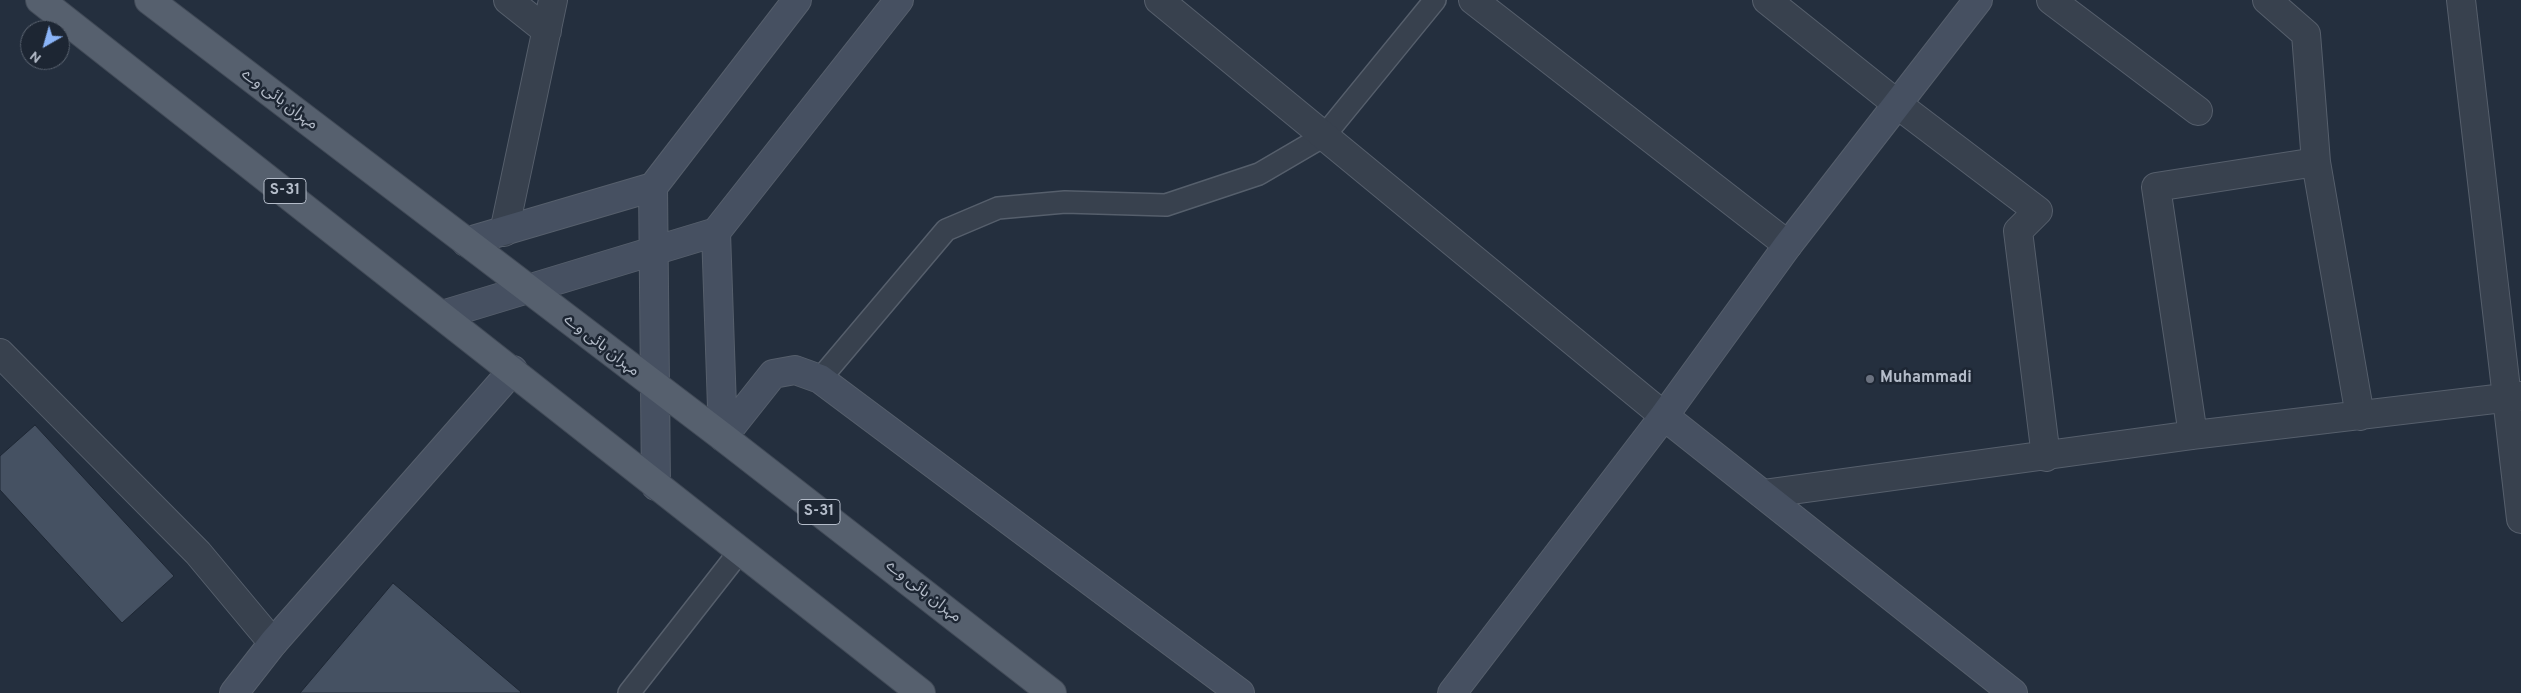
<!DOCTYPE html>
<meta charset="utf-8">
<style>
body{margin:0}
#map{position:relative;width:2521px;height:693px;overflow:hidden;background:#242f3e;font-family:Overpass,sans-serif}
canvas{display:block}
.north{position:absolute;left:20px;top:20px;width:50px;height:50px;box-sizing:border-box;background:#1d2633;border:1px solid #59626f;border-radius:50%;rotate:218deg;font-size:14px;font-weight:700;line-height:20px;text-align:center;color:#b4bcc9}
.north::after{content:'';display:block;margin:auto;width:18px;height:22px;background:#8ab4f8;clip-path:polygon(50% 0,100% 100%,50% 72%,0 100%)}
</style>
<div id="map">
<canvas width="2521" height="693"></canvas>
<div class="north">N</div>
</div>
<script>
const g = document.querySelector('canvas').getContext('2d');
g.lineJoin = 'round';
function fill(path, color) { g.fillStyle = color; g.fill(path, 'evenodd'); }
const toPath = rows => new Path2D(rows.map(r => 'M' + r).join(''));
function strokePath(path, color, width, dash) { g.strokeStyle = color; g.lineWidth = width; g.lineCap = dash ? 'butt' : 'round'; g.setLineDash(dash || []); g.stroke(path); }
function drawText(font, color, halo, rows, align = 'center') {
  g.font = font + ' Overpass,"Noto Sans Arabic",sans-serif'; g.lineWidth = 5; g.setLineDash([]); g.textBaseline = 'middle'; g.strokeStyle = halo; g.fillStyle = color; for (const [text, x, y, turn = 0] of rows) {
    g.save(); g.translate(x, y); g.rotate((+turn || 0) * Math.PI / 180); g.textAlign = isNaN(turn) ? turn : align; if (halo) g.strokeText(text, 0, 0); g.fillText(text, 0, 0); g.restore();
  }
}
const building = toPath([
 [35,425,174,576,122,623,0,490,0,456,35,425],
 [393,583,521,692,520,693,300,693,393,583]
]);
const lane = toPath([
 [820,379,946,230,998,208,1065,202,1166,205,1259,174,1324,136,1435,0],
 [629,693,740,551]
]);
const street = toPath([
 [508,0,547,31],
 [1159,0,1664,416],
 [1473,0,1788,245],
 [1767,0,1897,104,2038,211,2018,231,2046,457],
 [2051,0,2198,111],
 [2267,0,2306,34,2316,162,2360,416],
 [2461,0,2521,519],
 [504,232,553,0],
 [0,353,198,553,273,643],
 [2193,435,2156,187,2316,162],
 [1763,494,2193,435,2521,396]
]);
const secondary = toPath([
 [716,232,723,437],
 [466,242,653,187],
 [442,315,716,232,899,0],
 [1664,416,2013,693],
 [723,437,773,374,795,370,820,379,1240,693],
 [656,486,653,187,797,0],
 [234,693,273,643,513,370],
 [1452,693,1664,416,1788,245,1978,0]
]);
const primary = toPath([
 [40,0,921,693],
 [149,0,723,437,1052,693]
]);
const markers = [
 [1870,379,5,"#6b7280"]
];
const shields = [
 [285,191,42],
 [819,512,42]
];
const shieldNames = [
 ["S-31",285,191],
 ["S-31",819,512]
];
const streetNames = [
 ["مہران ہائی وے",279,100,37],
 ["مہران ہائی وے",601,346,38],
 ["مہران ہائی وے",923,592,38]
];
const poiNames = [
 ["Muhammadi",1880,379]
];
fill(building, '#455162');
strokePath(building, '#1f2835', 1);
strokePath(lane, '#565f6c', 24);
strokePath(street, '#565f6c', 30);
strokePath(secondary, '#565f6c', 30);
strokePath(primary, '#414a57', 30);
strokePath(lane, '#38414e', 21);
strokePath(street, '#38414e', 28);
strokePath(secondary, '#465061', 28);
strokePath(primary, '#56606e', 28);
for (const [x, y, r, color] of markers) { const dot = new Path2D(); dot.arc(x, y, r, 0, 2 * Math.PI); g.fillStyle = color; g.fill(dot); strokePath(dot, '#1d2633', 2); }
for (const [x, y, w] of shields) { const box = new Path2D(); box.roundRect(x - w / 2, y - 12.5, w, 25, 4); g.fillStyle = '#1d2633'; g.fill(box); strokePath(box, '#b4bcc9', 1); }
drawText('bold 15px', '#b4bcc9', null, shieldNames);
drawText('16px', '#b4bcc9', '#1d2633', streetNames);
drawText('bold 16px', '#b4bcc9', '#1d2633', poiNames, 'left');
</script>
